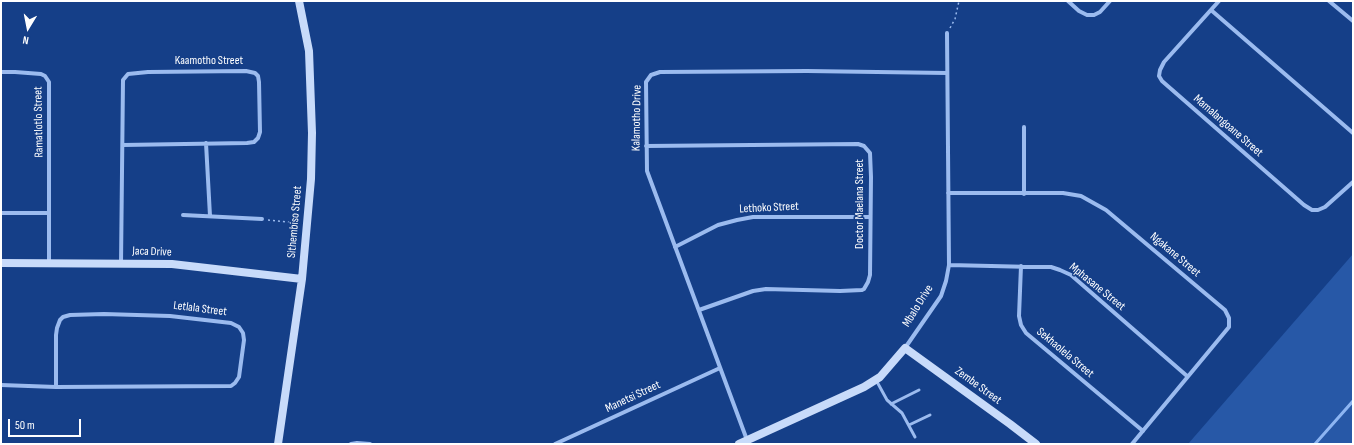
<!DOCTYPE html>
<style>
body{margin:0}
#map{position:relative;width:1354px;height:445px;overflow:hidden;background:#153f88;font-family:"Sofia Sans Condensed",sans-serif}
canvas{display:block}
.frame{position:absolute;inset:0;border:2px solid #fff;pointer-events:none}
.north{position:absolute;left:8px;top:8px;width:40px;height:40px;-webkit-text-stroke:3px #153f88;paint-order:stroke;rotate:190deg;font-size:11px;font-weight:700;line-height:16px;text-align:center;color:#fff}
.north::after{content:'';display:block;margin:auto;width:14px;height:18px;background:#fff;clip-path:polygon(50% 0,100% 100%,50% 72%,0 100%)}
.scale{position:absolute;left:8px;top:419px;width:73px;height:18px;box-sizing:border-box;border:2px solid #fff;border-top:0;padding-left:5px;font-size:12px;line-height:14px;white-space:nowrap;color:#fff;-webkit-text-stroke:3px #153f88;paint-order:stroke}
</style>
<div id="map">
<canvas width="1354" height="445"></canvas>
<div class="frame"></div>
<div class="north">N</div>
<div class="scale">50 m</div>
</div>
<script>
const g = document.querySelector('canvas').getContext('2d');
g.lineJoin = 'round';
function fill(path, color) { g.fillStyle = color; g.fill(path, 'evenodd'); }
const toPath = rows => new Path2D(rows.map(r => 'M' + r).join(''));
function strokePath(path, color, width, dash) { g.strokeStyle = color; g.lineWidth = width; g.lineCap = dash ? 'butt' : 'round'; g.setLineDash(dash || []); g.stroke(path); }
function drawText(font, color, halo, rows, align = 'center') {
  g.font = font + ' "Sofia Sans Condensed",sans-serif'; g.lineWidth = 3; g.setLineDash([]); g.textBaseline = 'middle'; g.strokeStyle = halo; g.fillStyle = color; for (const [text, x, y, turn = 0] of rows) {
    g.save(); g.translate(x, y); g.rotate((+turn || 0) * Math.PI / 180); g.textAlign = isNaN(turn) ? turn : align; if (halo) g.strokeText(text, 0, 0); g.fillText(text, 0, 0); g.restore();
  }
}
const green = toPath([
 [1353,254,1353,444,1188,444]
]);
const stream = toPath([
 [1315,444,1353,401]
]);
const path = toPath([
 [950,28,955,19,959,1],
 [268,220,298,223]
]);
const lane = toPath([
 [876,380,887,400,902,413,915,437],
 [891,404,919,390],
 [909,425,930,415]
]);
const street = toPath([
 [1068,1,1079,11,1087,15,1094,15,1100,12,1110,1],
 [1219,1,1164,62,1160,70,1159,76,1162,81,1304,205,1312,210,1318,210,1325,207,1353,182],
 [1329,1,1353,21],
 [1211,10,1353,133],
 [1,72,15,72,41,74,45,76,49,82,49,263],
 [1024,127,1024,194],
 [206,143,210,216],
 [646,146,858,144,864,146,870,153,871,177,870,275,868,282,864,289,862,290,840,291,766,289,753,291,699,310],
 [948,193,1063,193,1081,196,1106,210,1225,310,1229,318,1229,327,1132,444],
 [1,213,49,213],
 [183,215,262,219],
 [675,247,718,225,737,220,753,217,870,217],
 [121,264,123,80,128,74,148,72,246,71,255,73,258,76,259,82,260,132,258,138,254,142,247,143,123,145],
 [949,265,1033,267,1051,267,1060,270,1071,275,1187,376],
 [1021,266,1019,316,1021,325,1026,333,1143,431],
 [905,348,941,296,946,281,949,265,947,33],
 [1,385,56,387,231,386,235,383,239,377,244,340,243,333,239,327,231,323,170,316,104,314,70,315,63,317,60,320,57,328,56,335,56,387],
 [747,440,647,171,646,82,651,75,660,72,807,71,947,73],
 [351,444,357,443,370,444],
 [555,444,720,368]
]);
const secondary = toPath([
 [1,263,172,264,302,279],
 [278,444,302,279,311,179,312,133,309,51,299,1],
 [739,444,864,387,880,377,905,348,1010,424,1036,444]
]);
const streetNames = [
 ["Kaamotho Street",209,61],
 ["Kalamotho Drive",637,118,-89],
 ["Ramatlotlo Street",39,122,-91],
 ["Mamalangoane Street",1228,126,41],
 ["Doctor Maelana Street",860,204,-90],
 ["Lethoko Street",769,208,-3],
 ["Sithembiso Street",295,222,-85],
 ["Jaca Drive",152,252,2],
 ["Ngakane Street",1175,255,40],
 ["Mphasane Street",1097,287,39],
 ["Mbalo Drive",918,306,-58],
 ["Letlala Street",200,309,7],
 ["Sekhaolela Street",1065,353,40],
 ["Zembe Street",978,386,36],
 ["Manetsi Street",633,397,-25]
];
fill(green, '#2758a7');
strokePath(stream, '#8db5f2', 3);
strokePath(path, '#9bbbef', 1.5, [2, 3]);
strokePath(lane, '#9bbbef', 3);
strokePath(street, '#9bbbef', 4);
strokePath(secondary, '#c8dbfa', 8);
drawText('12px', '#fff', '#153f88', streetNames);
</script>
